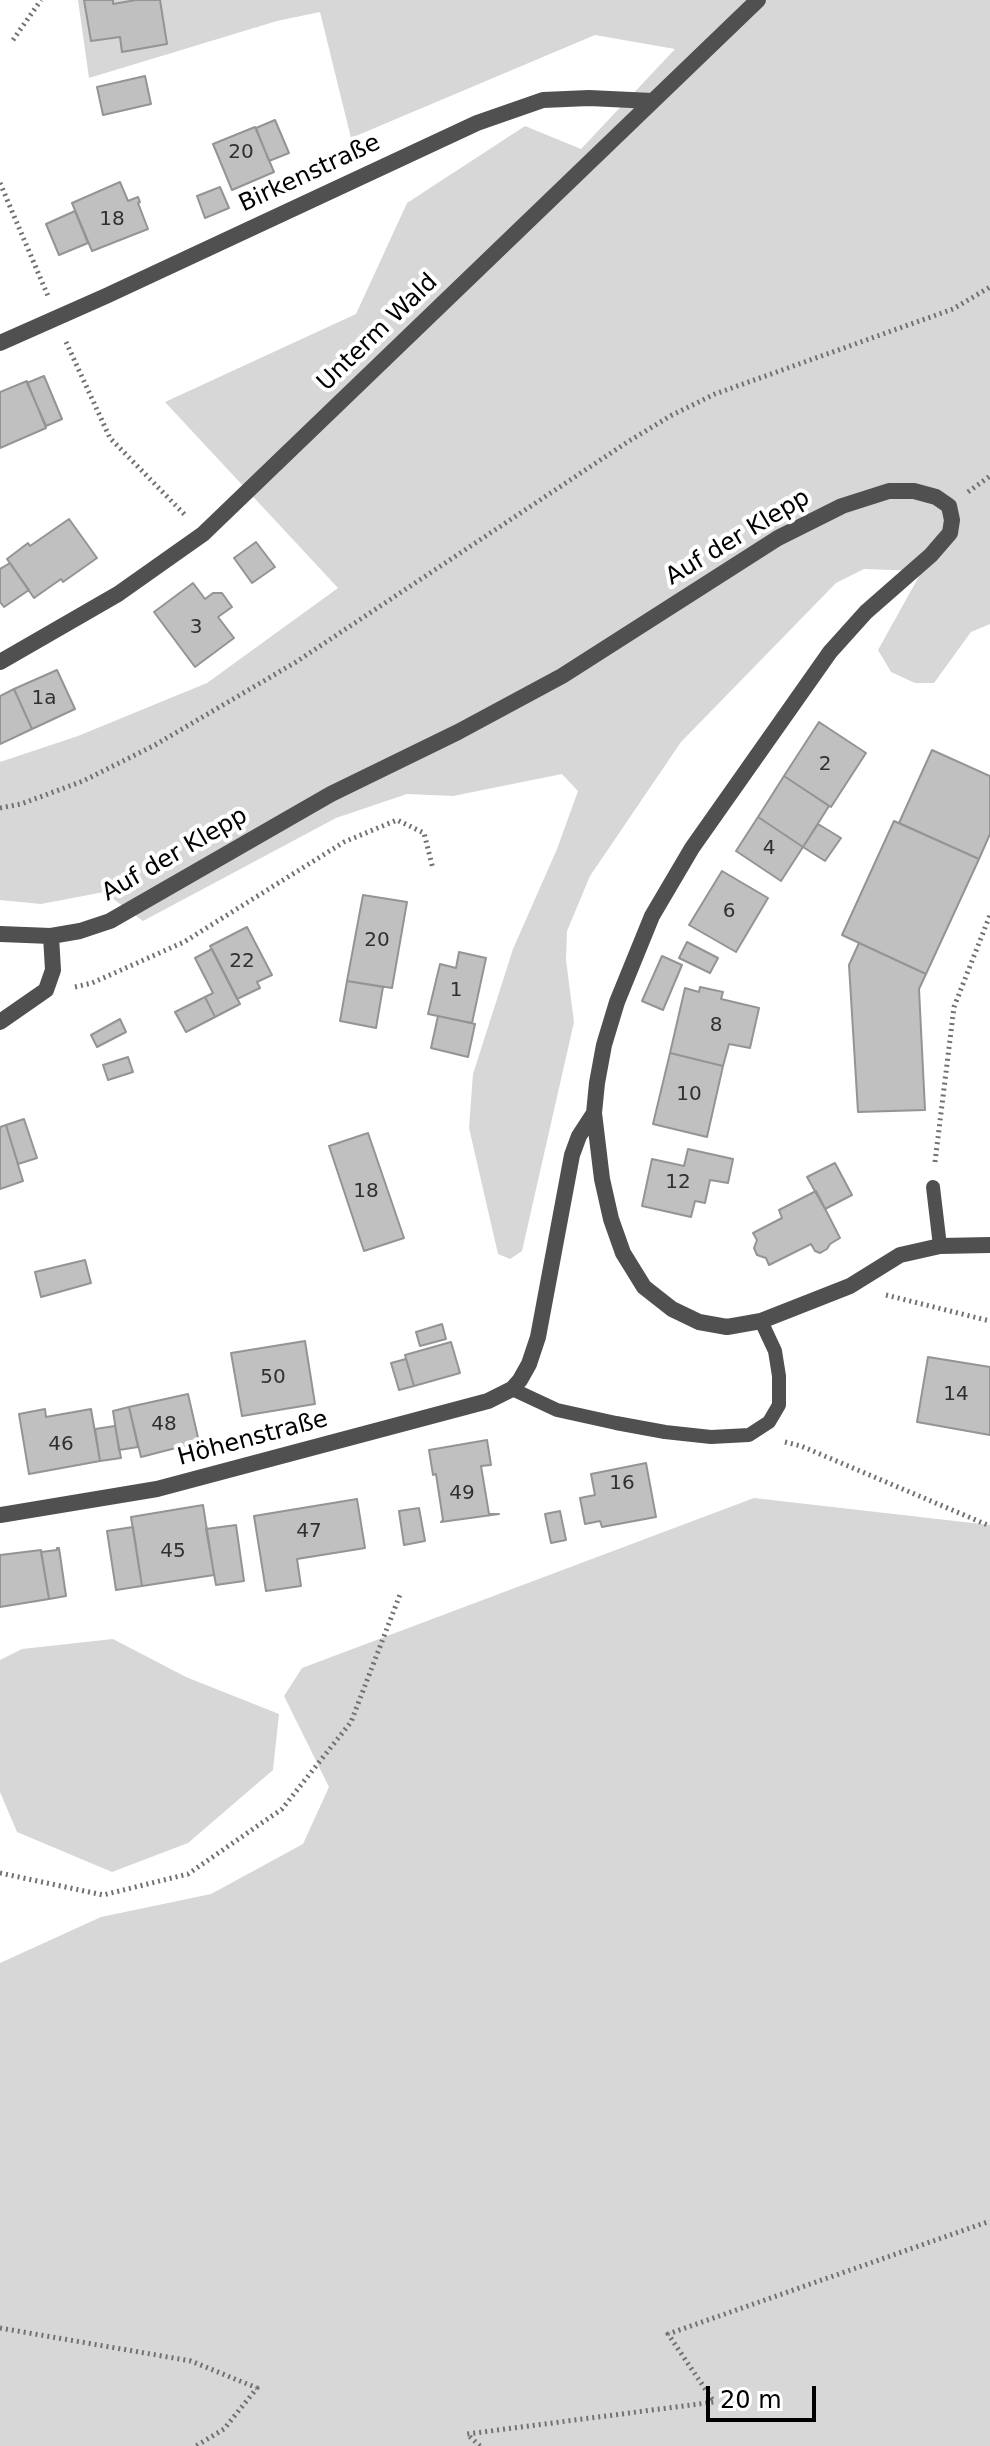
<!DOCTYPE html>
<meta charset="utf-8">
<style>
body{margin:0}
#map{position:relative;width:990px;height:2446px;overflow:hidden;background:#fff;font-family:"DejaVu Sans",sans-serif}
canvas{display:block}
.scale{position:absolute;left:706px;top:2386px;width:110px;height:36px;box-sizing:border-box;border:4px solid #000;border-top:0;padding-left:10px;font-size:24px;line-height:28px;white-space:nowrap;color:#000;-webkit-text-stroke:6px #fff;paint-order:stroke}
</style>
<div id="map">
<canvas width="990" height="2446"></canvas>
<div class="scale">20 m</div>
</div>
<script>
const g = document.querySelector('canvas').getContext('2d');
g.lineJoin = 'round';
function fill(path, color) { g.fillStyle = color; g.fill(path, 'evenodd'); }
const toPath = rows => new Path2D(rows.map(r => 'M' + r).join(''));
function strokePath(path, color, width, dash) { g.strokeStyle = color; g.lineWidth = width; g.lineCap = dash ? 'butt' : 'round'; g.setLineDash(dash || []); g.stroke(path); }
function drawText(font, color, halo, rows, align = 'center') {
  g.font = font + ' "DejaVu Sans",sans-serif'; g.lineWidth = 8; g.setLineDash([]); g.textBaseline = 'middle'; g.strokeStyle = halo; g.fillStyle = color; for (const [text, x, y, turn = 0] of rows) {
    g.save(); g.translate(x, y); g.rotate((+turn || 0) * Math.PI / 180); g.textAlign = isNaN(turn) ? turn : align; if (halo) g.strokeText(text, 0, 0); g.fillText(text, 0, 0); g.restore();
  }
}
const green = toPath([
 [78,0,990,0,990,624,971,632,934,683,915,683,891,672,878,650,922,571,864,569,836,583,681,742,590,876,567,931,566,960,574,1022,522,1251,510,1259,498,1254,469,1128,473,1074,513,949,557,849,578,791,562,774,453,796,407,794,336,818,143,921,104,892,41,904,0,900,0,762,78,736,207,683,338,588,165,402,356,314,407,203,525,126,581,149,675,49,595,35,351,138,320,12,277,21,89,78],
 [754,1498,990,1525,990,2446,0,2446,0,1963,101,1917,211,1894,303,1844,329,1787,284,1696,302,1668],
 [113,1639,186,1677,279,1714,273,1770,188,1843,112,1872,17,1832,0,1792,0,1660,22,1649]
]);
const building = toPath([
 [84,0,113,0,113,4,136,0,160,0,167,44,122,52,120,37,91,41,84,0],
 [145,76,151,104,103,115,97,87,145,76],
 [275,120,289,153,269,161,256,128,275,120],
 [255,127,274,172,232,190,213,144,255,127],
 [120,182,128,201,138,197,140,202,138,203,148,229,92,251,72,203,120,182],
 [220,187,229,208,205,218,197,196,220,187],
 [75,211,88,243,59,255,46,224,75,211],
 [44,376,62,419,46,426,27,383,44,376],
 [27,381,46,428,0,448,0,392,27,381],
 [69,519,97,558,63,582,61,579,34,598,7,559,28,543,30,546,69,519],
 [256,542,275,567,252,583,234,558,256,542],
 [10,563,29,590,4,607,0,602,0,569,10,563],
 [193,583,205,599,213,593,222,593,232,607,218,617,234,638,195,667,154,612,193,583],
 [57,670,75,709,32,729,14,689,57,670],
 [14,689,32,729,0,744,0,696,14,689],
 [819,722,866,753,831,807,784,776,819,722],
 [932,750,990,776,990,834,979,859,899,823,932,750],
 [784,776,829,806,803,847,758,817,784,776],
 [758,817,803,847,781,881,736,851,758,817],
 [894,821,979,859,926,974,842,935,894,821],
 [818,824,841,838,825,861,803,847,818,824],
 [722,871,768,898,736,952,689,925,722,871],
 [363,895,407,902,392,988,347,981,363,895],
 [247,927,272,975,257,982,260,988,237,999,210,946,247,927],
 [687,942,718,958,710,973,679,958,687,942],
 [859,943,926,974,919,989,925,1110,858,1112,849,965,859,943],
 [212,949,240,1004,215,1017,205,997,213,993,195,958,212,949],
 [459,952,486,958,472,1023,428,1014,440,964,456,968,459,952],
 [662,956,682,965,663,1010,642,1001,662,956],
 [347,981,383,987,376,1028,340,1021,347,981],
 [700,987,723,992,721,999,759,1008,750,1048,729,1044,723,1066,670,1053,685,988,699,992,700,987],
 [205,997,215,1017,186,1032,175,1012,205,997],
 [438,1016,475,1024,468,1057,431,1048,438,1016],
 [120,1019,126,1032,97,1047,91,1035,120,1019],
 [670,1053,723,1066,707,1137,653,1124,670,1053],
 [128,1057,133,1072,108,1080,103,1065,128,1057],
 [24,1119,37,1158,18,1164,6,1125,24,1119],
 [6,1125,23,1181,0,1189,0,1127,6,1125],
 [368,1133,404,1238,364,1251,329,1146,368,1133],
 [688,1149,733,1159,728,1183,710,1180,705,1203,695,1201,691,1217,642,1206,652,1159,684,1166,688,1149],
 [835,1163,852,1195,825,1209,807,1177,835,1163],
 [816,1191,840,1238,830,1244,827,1249,820,1253,815,1251,811,1244,769,1265,766,1258,757,1255,754,1248,757,1240,753,1233,782,1218,779,1210,816,1191],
 [85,1260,91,1283,41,1297,35,1272,85,1260],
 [442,1324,446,1339,420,1346,416,1332,442,1324],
 [305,1341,315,1404,242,1416,231,1353,305,1341],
 [451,1342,460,1373,414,1386,405,1355,451,1342],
 [928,1357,990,1367,990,1435,917,1422,928,1357],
 [406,1359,414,1386,399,1390,391,1363,406,1359],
 [188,1394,199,1442,141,1457,129,1407,188,1394],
 [129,1407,138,1447,119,1450,113,1411,129,1407],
 [45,1409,46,1417,91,1409,100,1461,29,1474,19,1414,45,1409],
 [115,1426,121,1458,100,1461,95,1429,115,1426],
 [487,1440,491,1465,481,1466,489,1514,499,1514,441,1522,443,1520,436,1474,433,1475,429,1450,487,1440],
 [646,1463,656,1517,602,1527,600,1521,585,1524,580,1498,595,1495,591,1474,646,1463],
 [357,1499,365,1548,297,1559,301,1586,266,1591,254,1516,357,1499],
 [203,1505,214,1575,142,1586,131,1517,203,1505],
 [419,1508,425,1541,404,1545,399,1511,419,1508],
 [560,1511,566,1540,551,1543,545,1514,560,1511],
 [236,1525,244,1581,216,1585,206,1529,236,1525],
 [133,1527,142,1586,116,1590,107,1531,133,1527],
 [57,1548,59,1548,66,1596,49,1599,41,1552,57,1550,57,1548],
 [41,1550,49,1599,0,1607,0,1555,41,1550]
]);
const path = toPath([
 [13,40,41,0],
 [0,183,48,296],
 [66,342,110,438,186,516],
 [968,492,990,476],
 [0,808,21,804,83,781,155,745,296,662,629,441,672,415,715,394,953,309,990,287],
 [75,987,92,983,184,942,344,842,397,820,424,833,433,869],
 [935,1162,954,1007,990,915],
 [886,1295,990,1321],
 [785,1442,801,1446,990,1526],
 [0,1873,103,1895,188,1874,282,1809,351,1722,401,1592],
 [0,2328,191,2361,257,2388,224,2429,196,2446],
 [480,2446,467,2434,714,2402,668,2334,990,2221]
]);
const lane = toPath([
 [933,1187,940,1246],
 [512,1389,557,1410,616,1423,665,1432,711,1437,749,1435,769,1422,779,1405,779,1376,775,1351,761,1321]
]);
const street = toPath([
 [0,343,106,296,477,123,543,100,589,98,652,101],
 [0,662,118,594,203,534,758,0],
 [0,934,51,936,80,931,110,921,331,794,458,732,562,676,778,538,842,506,889,491,914,491,936,497,949,506,952,520,950,533,931,555,866,612,830,652,692,848,652,916,617,1002,604,1045,597,1083,594,1113,602,1179,611,1219,623,1253,644,1287,672,1309,699,1322,727,1327,761,1321,850,1286,900,1255,940,1246,990,1245],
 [0,1022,46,990,53,970,51,936],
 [0,1515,157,1489,488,1401,512,1389,520,1380,529,1364,538,1337,572,1155,579,1136,594,1113]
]);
const numberNames = [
 ["20",241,153],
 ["18",112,220],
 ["3",196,628],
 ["1a",44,699],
 ["2",825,765],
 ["4",769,849],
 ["6",729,912],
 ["20",377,941],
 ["22",242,962],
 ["1",456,991],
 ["8",716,1026],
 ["10",689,1095],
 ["12",678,1183],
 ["18",366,1192],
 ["50",273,1378],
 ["14",956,1395],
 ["48",164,1425],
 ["46",61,1445],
 ["16",622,1484],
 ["49",462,1494],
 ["47",309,1532],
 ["45",173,1552]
];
const streetNames = [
 ["Birkenstraße",310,174,-25],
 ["Unterm Wald",378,333,-44],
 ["Auf der Klepp",738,538,-31],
 ["Auf der Klepp",175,855,-30],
 ["Höhenstraße",253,1439,-15]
];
fill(green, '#d7d7d7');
fill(building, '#c0c0c0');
strokePath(building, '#949494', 2);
strokePath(path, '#727272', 5, [2, 4]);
strokePath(lane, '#505050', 14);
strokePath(street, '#505050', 16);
drawText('20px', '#303030', null, numberNames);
drawText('24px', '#000', '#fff', streetNames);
</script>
